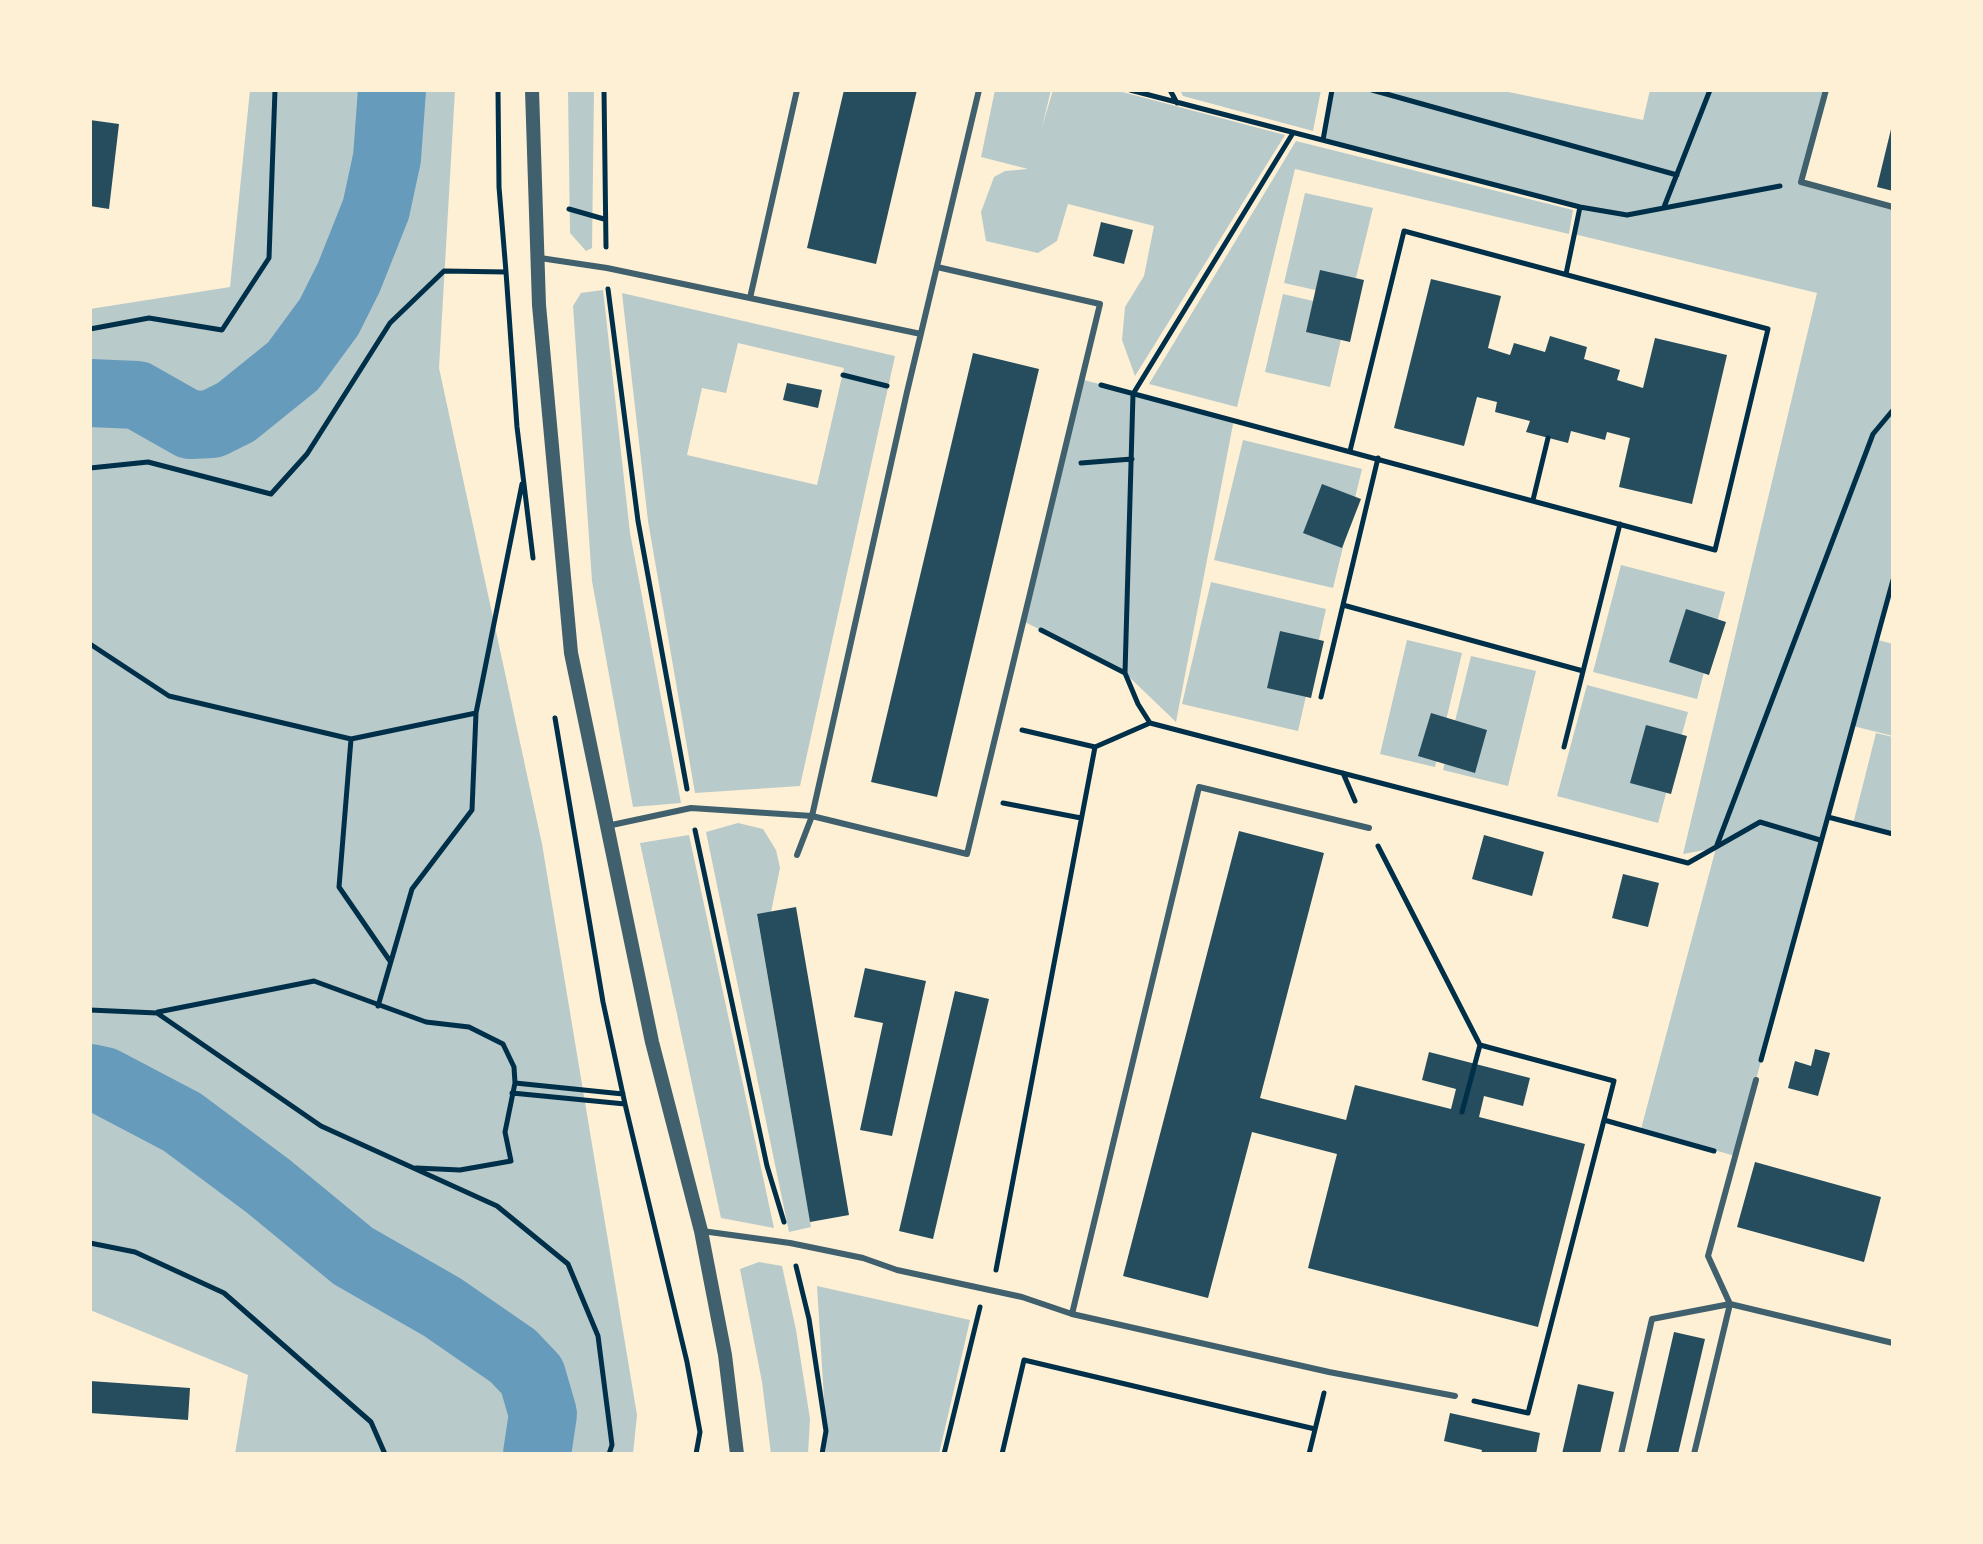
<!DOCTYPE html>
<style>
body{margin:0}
#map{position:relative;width:1983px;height:1544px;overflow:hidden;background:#fdf0d5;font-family:Roboto,sans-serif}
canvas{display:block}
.frame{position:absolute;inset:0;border:92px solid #fdf0d5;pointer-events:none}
</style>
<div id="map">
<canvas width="1983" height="1544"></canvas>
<div class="frame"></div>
</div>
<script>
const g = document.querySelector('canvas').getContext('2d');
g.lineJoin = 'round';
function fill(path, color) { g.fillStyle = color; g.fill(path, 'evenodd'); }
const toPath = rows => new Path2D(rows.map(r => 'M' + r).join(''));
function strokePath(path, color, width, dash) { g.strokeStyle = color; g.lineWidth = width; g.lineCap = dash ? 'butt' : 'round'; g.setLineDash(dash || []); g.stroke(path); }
const green = toPath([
 [250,90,455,90,439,368,542,844,637,1415,633,1454,235,1454,248,1375,90,1310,90,309,230,287],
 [568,90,594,90,592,248,586,251,570,233],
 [995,90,1051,90,1042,127,1053,90,1115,90,1285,135,1135,376,1122,340,1125,307,1144,276,1154,226,1068,204,1057,241,1038,253,986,241,981,212,994,177,1005,171,1028,169,981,157],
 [1180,90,1321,90,1313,131,1183,96],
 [1332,90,1499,90,1643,120,1650,90,1826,90,1801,182,1893,207,1893,582,1878,640,1893,644,1893,736,1853,726,1735,1156,1641,1129,1716,848,1683,854,1817,293,1574,234,1580,207,1323,141],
 [1296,141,1573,210,1569,234,1295,169,1237,407,1149,384],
 [1305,193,1373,208,1351,298,1284,283],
 [603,290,630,533,681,803,633,807,592,581,573,306,581,293],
 [622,293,895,356,800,786,695,793,648,521],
 [738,343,844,368,817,485,687,455,702,388,726,393],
 [1283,294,1348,309,1330,387,1265,372],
 [1080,379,1234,419,1176,722,1125,673,1023,621],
 [1243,440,1362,469,1333,588,1214,560],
 [1621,565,1725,592,1697,699,1593,672],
 [1211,582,1326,609,1298,731,1182,704],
 [1407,640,1462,653,1435,767,1380,754],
 [1471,656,1536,671,1508,786,1443,770],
 [1587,685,1688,712,1658,823,1557,796],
 [1876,733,1893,737,1893,834,1853,824],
 [738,823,763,829,776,850,780,868,771,912,757,915,811,1227,789,1232,706,832],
 [689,835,774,1228,721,1218,640,843],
 [759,1262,782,1266,796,1330,810,1419,808,1454,771,1454,762,1382,740,1269],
 [817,1286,970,1320,939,1454,825,1454,826,1431]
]);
const river = toPath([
 [90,393,137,395,190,425,212,424,236,412,293,366,329,317,349,277,376,209,387,158,392,90],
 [90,1078,104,1081,182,1122,268,1186,353,1256,442,1307,513,1356,532,1376,543,1414,537,1454]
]);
const building = toPath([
 [844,90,917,90,876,264,807,248],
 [90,120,119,124,109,209,90,206],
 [1892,125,1893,125,1893,191,1877,187],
 [1101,222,1133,230,1124,264,1093,256],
 [1320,270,1364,280,1350,342,1306,332],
 [1431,279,1501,296,1488,348,1510,355,1514,343,1545,352,1550,336,1587,347,1584,359,1620,370,1617,380,1643,388,1655,338,1727,355,1692,504,1619,487,1630,438,1607,432,1605,440,1571,431,1568,443,1526,432,1530,421,1495,412,1497,402,1477,397,1464,446,1394,428],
 [973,353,1039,369,937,797,871,782],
 [787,383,822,390,818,408,783,400],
 [1322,484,1361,499,1342,548,1303,533],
 [1686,609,1726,622,1709,675,1669,662],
 [1280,631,1324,641,1311,698,1267,688],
 [1431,713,1487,730,1475,773,1418,756],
 [1646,725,1687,736,1671,794,1630,783],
 [1239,831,1324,853,1260,1098,1346,1120,1355,1085,1451,1109,1456,1089,1422,1080,1429,1052,1530,1078,1523,1106,1484,1096,1479,1117,1585,1144,1538,1327,1308,1268,1337,1154,1252,1132,1208,1298,1123,1276],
 [1484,835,1544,852,1532,896,1472,879],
 [1623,874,1659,883,1648,927,1612,918],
 [796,907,849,1215,810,1222,757,914],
 [865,968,926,981,892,1136,860,1130,883,1023,854,1017],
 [955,991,989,999,933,1239,899,1231],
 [1815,1049,1830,1053,1818,1096,1788,1088,1795,1061,1811,1066],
 [1755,1162,1881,1197,1864,1262,1737,1227],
 [1674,1332,1705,1339,1678,1454,1646,1454],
 [90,1381,190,1388,188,1420,90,1413],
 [1578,1384,1614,1392,1600,1454,1562,1454],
 [1450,1413,1540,1433,1536,1454,1481,1454,1482,1450,1444,1441]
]);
const path = toPath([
 [498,90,499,187,506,272,517,427,533,558],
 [604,90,606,247],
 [1130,90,1580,207,1627,215,1780,186],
 [1170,90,1177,103],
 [1372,90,1677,175],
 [1323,140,1332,90],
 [1664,207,1710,90],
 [569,209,604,219],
 [1566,274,1580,207],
 [608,289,638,521,687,789],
 [90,329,149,318,222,330,269,258,275,90],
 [843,375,887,386],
 [1101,385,1715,550,1768,329,1404,231,1350,451],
 [1081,463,1132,459],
 [90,468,148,462,271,494,307,454,390,323,444,271,506,272],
 [1533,500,1548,438],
 [1343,605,1583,671],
 [1041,630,1125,673],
 [90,644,169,696,351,739,476,713],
 [1321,697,1378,458],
 [555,718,603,1002,625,1104,687,1362,700,1432,696,1454],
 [1150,723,1138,704,1125,673,1133,394,1293,133],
 [1022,730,1095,747],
 [351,739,339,887,390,961],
 [1564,747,1620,524],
 [1343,773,1355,801],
 [1003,803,1081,818],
 [1828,817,1893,834],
 [695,830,767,1166,784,1222],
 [1717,845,1873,434,1893,410],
 [1378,846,1480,1045,1614,1081,1604,1120],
 [378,1006,412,889,472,810,476,713,522,484],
 [90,1010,157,1013,321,1126,497,1206,568,1264,598,1336,612,1445,609,1454],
 [158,1012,314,981,426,1022,469,1027,503,1044,514,1067,515,1083,505,1132,511,1161,460,1170,416,1168],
 [1761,1060,1893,580],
 [515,1083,623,1094],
 [512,1093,625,1104],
 [1462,1112,1480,1045],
 [90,1243,135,1252,224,1293,371,1422,385,1454],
 [796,1266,809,1319,826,1431,822,1454],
 [996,1270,1095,747,1150,723,1688,863,1760,822,1820,840],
 [1474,1401,1528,1413,1604,1120,1714,1151],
 [944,1454,980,1307],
 [1002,1454,1024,1360,1315,1429],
 [1309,1454,1324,1393]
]);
const service = toPath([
 [1826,90,1801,182,1893,207],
 [540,258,607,268,921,334],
 [750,298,797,90],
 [607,826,691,808,812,816,967,854,1100,304,937,267],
 [797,855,812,816,907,392,979,90],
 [702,1231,790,1243,863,1258,897,1270,1022,1297,1072,1314,1329,1372,1455,1396],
 [1072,1314,1199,787,1369,828],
 [1621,1454,1652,1319,1730,1304,1893,1343],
 [1694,1454,1730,1304,1708,1256,1756,1080]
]);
const tertiary = toPath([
 [532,90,539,305,571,653,652,1042,701,1231,725,1355,737,1454]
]);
fill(green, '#b9caca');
strokePath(river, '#669bbc', 68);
fill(building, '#264d5e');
strokePath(path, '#003049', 5);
strokePath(service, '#3f606c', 6);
strokePath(tertiary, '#3f606c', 14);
</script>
